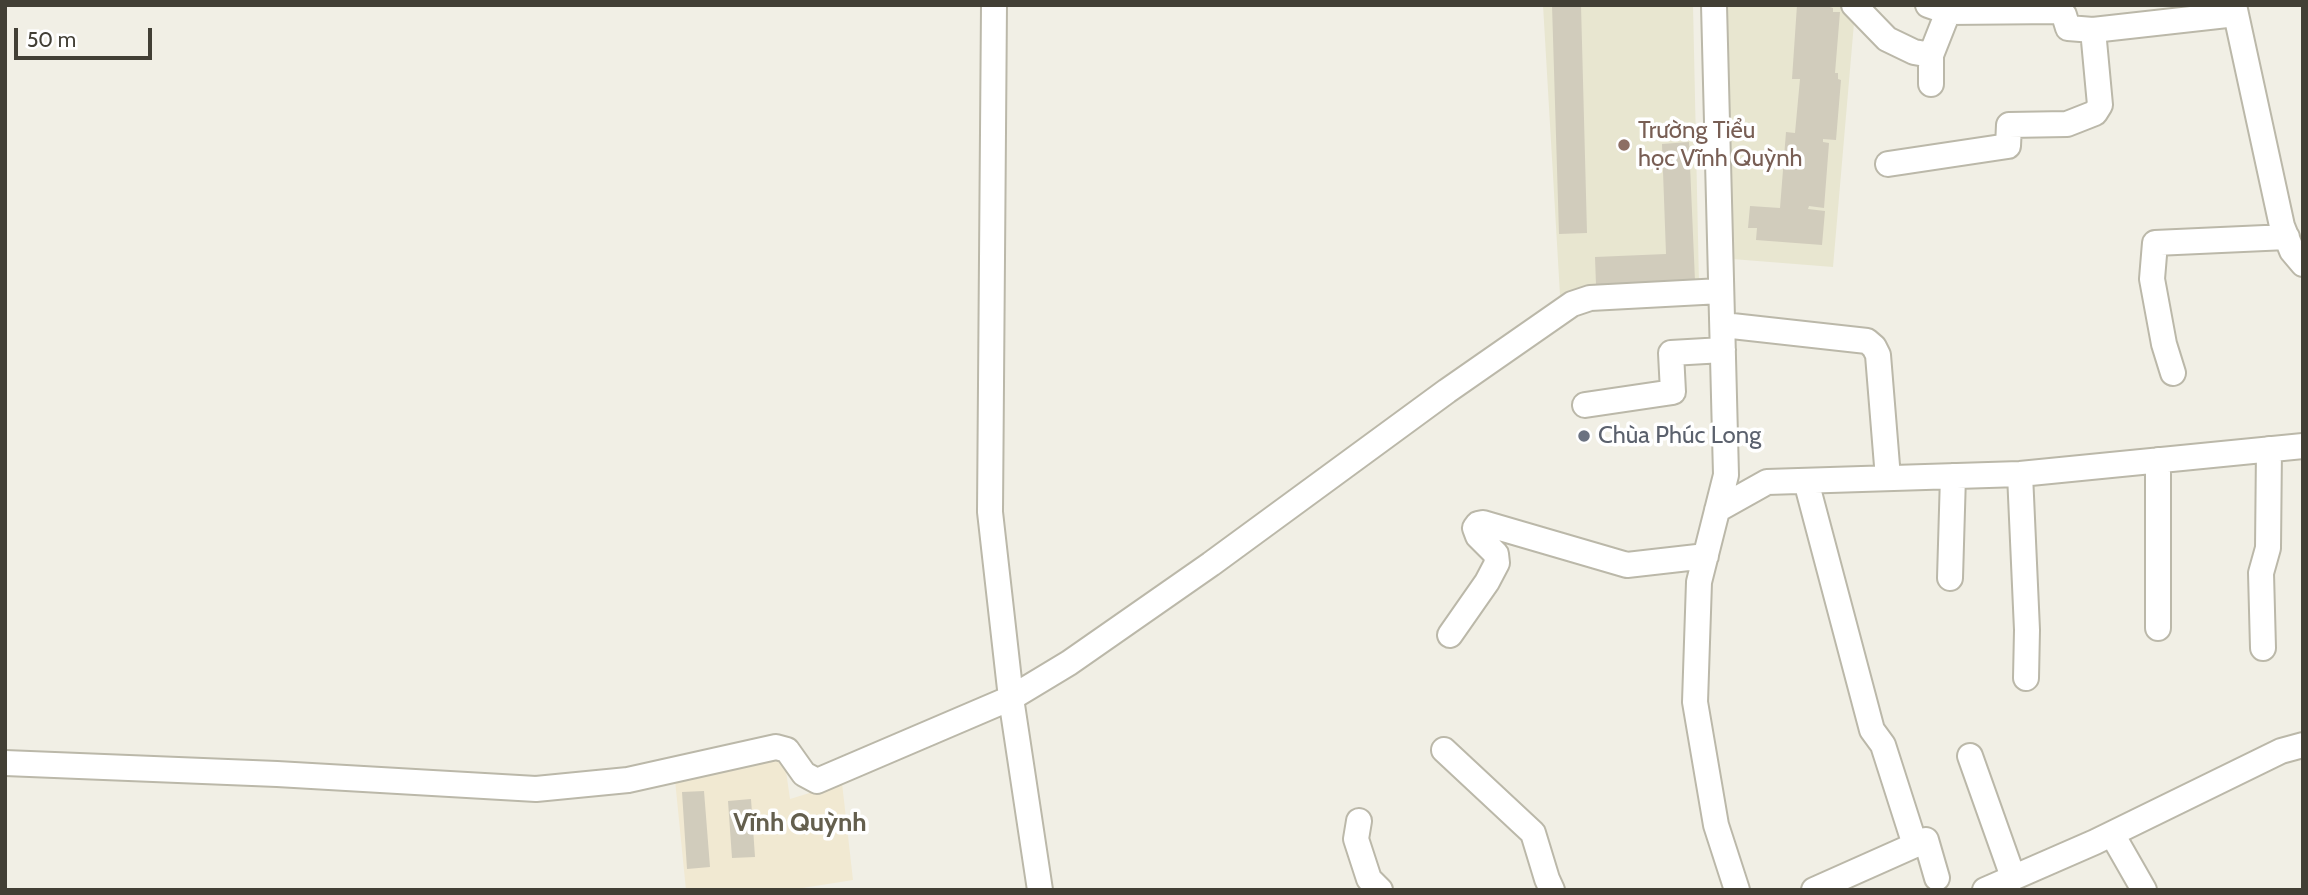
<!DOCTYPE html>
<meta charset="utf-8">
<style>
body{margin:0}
#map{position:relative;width:2308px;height:895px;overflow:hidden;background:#f1efe5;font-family:Cabin,sans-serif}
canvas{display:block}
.frame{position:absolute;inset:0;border:7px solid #423f35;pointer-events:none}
.scale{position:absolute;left:14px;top:28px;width:138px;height:32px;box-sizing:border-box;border:4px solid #423f35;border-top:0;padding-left:9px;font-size:21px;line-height:24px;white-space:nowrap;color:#423f35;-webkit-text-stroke:5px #fff;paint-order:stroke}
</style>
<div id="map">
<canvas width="2308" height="895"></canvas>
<div class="frame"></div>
<div class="scale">50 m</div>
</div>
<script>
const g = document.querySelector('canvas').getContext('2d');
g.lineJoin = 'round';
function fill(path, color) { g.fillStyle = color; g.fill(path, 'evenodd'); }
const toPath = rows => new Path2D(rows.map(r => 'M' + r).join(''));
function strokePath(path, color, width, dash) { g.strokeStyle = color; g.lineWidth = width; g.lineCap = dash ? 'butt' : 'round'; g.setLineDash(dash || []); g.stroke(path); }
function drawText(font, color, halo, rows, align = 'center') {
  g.font = font + ' Cabin,sans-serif'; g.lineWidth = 7; g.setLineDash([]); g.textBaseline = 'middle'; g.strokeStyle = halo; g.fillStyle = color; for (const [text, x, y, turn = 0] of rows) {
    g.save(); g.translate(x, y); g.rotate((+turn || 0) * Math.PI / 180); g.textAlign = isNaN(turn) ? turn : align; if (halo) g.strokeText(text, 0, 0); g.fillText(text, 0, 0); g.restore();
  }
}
const commercial = toPath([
 [784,757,790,799,842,783,853,880,790,890,686,890,675,780]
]);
const education = toPath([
 [1543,5,1693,5,1699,284,1560,295],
 [1723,5,1847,5,1854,23,1833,267,1732,259]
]);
const building = toPath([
 [1552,5,1581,5,1587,233,1559,234],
 [1797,5,1823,5,1833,8,1833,12,1840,12,1835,73,1838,73,1838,79,1841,80,1836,140,1823,139,1823,142,1829,143,1824,208,1809,206,1808,209,1825,211,1822,245,1756,240,1757,228,1748,228,1750,206,1780,208,1786,132,1795,133,1800,79,1792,79],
 [1689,142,1695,281,1596,285,1595,257,1666,254,1662,144],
 [704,791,710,867,687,869,682,792],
 [751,799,755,857,732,858,728,801]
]);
const minor = toPath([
 [994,5,990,512,1011,698,1040,890],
 [1714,5,1726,475,1699,582,1695,702,1716,825,1737,890],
 [1854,5,1887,39,1914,52,1931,55,1931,84],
 [1928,5,1948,12,2060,11,2064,15,2068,28,2093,30],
 [2234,5,2282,226,2292,251,2303,264],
 [1931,55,1948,12],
 [1888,164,2008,146,2009,125,2067,124,2095,113,2100,105,2093,30,2236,14],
 [1723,325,1867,341,1874,347,1878,355,1888,478],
 [2173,373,2164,344,2152,279,2155,243,2287,237],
 [1585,405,1673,392,1671,353,1723,350],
 [2020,474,2027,630,2026,678],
 [1806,481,1872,730,1883,745,1915,845,1926,840,1937,878],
 [1717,510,1767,482,2020,474,2303,446],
 [1950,578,1953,476],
 [2158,628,2158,460],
 [1450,635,1487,582,1497,563,1496,554,1478,536,1475,528,1478,524,1483,523,1627,565,1706,556],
 [2263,648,2261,573,2268,548,2269,449],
 [1444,750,1533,833,1547,879,1552,890],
 [1970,756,2013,877],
 [5,763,277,774,536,789,628,780,776,747,787,750,804,774,817,781,1011,698,1069,663,1211,564,1447,391,1572,304,1590,298,1721,291],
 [1359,821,1356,839,1369,879,1380,890],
 [2112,834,2144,890],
 [1814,890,1915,845],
 [1985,890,2095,842,2281,751,2303,745]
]);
const markers = [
 [1624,145,7,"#8d6e63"],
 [1584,436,7,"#6b7280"]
];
const educationNames = [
 ["Trường Tiểu",1638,131],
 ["học Vĩnh Quỳnh",1638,159]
];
const worshipNames = [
 ["Chùa Phúc Long",1598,436]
];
const neighbourhoodNames = [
 ["Vĩnh Quỳnh",800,823]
];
fill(commercial, '#f1e9d2');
fill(education, '#e8e6d0');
fill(building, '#d1ccbc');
strokePath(minor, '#bbb8a9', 28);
strokePath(minor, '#fff', 24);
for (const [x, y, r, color] of markers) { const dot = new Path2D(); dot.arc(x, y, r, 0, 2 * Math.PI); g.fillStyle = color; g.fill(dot); strokePath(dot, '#fff', 2.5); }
drawText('24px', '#785e54', '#fff', educationNames, 'left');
drawText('24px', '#5b616d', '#fff', worshipNames, 'left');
drawText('bold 26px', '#645f4e', '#fff', neighbourhoodNames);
</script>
